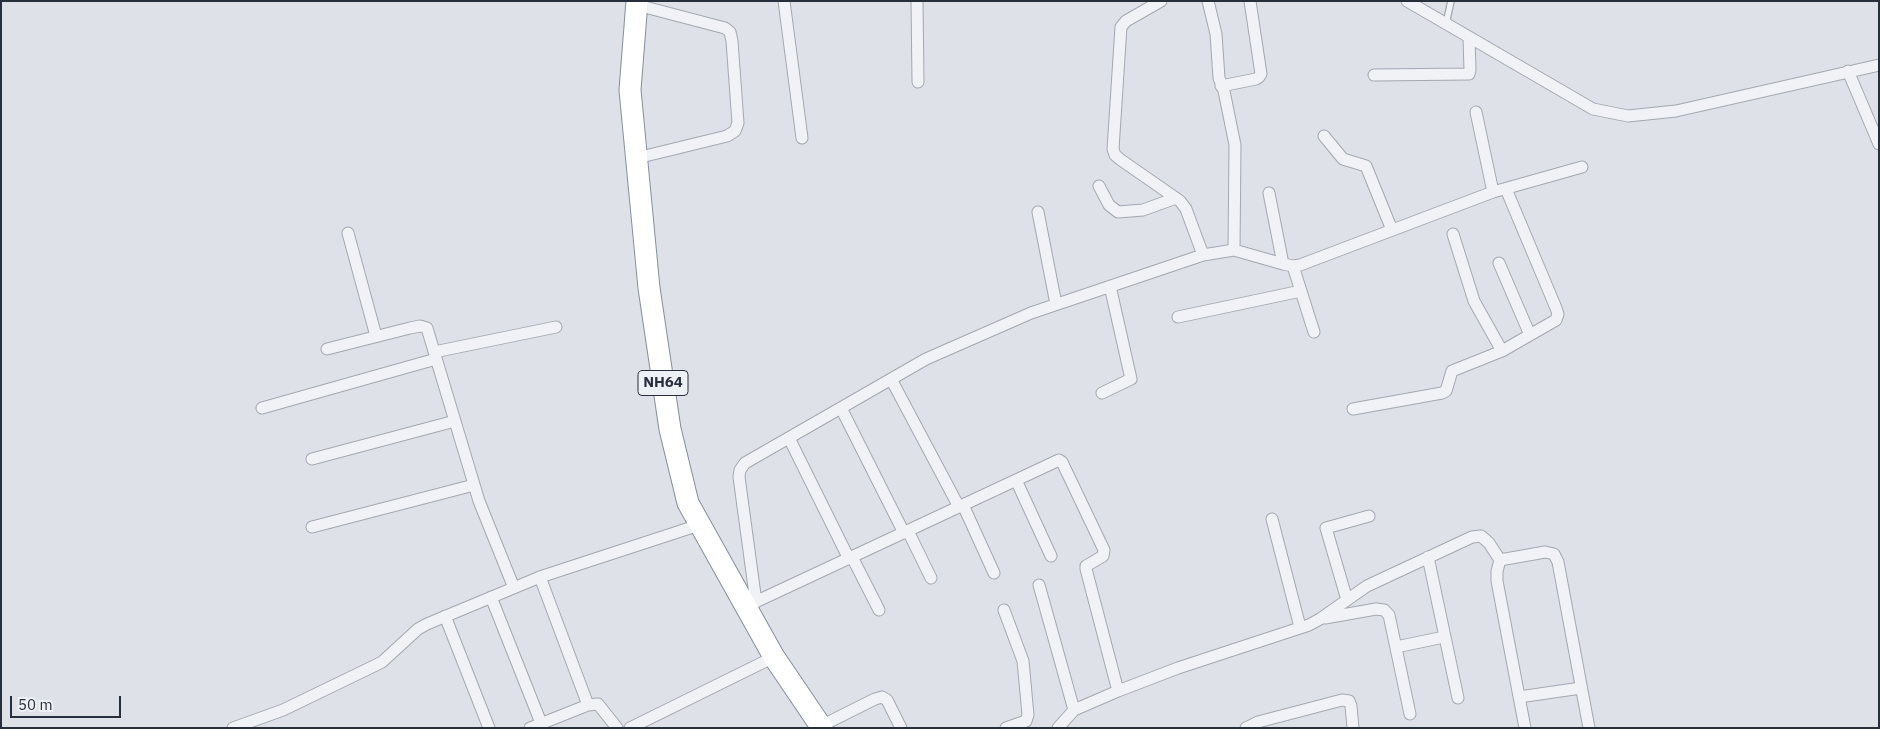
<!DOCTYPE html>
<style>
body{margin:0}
#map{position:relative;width:1880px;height:729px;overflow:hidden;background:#dee1e7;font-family:"IBM Plex Sans",sans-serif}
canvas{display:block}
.frame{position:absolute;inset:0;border:2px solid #272f3d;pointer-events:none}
.scale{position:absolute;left:10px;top:696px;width:111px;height:22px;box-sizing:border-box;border:2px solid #272f3d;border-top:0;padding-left:6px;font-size:15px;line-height:18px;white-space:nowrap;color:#272f3d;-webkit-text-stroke:4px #edf0f5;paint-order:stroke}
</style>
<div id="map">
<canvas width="1880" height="729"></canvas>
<div class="frame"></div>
<div class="scale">50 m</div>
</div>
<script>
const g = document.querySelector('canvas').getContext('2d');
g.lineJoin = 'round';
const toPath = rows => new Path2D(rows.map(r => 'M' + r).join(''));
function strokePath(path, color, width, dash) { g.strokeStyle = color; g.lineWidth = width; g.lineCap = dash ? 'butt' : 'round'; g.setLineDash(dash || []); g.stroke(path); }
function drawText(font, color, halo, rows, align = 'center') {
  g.font = font + ' "IBM Plex Sans",sans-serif'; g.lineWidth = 4; g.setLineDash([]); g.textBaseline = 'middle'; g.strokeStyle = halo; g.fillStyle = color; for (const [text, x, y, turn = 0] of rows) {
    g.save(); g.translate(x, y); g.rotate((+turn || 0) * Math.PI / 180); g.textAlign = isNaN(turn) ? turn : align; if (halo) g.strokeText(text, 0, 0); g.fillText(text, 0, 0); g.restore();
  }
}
const lane = toPath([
 [1446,24,1451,1]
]);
const street = toPath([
 [784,1,802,138],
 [917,1,918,82],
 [1161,1,1126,21,1121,27,1113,149,1115,155,1121,160,1180,201,1186,209,1203,255],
 [1208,1,1216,34,1219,78,1224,91,1235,145,1234,250],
 [1407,1,1593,109,1628,116,1676,111,1879,65],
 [1848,71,1879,144],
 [1374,75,1469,74,1470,70,1469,38],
 [1221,86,1256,79,1259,77,1261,74,1250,1],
 [1476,112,1493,192],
 [1324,136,1343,159,1366,166,1392,230],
 [637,158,727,136,735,131,738,123,732,41,730,32,725,28,637,5],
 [1099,186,1109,205,1118,212,1143,210,1176,198],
 [1269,193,1283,264],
 [1038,212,1056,304],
 [348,233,376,336],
 [1453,234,1474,301,1502,351],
 [1499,263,1530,335],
 [1293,266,1314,332],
 [1178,317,1301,291],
 [327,349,410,328,420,326,427,328,479,501,514,588],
 [434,352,556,327],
 [891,379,959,507],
 [1102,393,1131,379,1110,286],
 [262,408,436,359],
 [841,408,904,533],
 [1353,409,1442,393,1446,391,1452,371,1502,351,1556,320,1558,314,1556,308,1506,189],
 [789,438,849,559],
 [312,459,455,421],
 [1016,480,1051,556],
 [963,505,994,573],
 [1272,519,1300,627],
 [312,527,474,485],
 [908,531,931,578],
 [852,557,879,610],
 [1428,557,1458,698],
 [1500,560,1497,571,1497,581,1525,728],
 [540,577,588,705],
 [1039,585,1074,710],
 [491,597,541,723],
 [1347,600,1326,528,1369,516],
 [756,602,739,477,740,470,745,463,926,359,1031,313,1203,255,1234,250,1283,264,1293,266,1300,265,1493,192,1582,167],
 [751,604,1059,460,1062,462,1104,550,1103,556,1086,566,1086,569,1118,691],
 [1004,610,1023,661,1028,715,1026,721,1006,728],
 [445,616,489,728],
 [1325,618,1376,609,1384,610,1389,615,1410,714],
 [1396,647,1444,637],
 [1519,697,1581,688],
 [821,726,875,699,882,697,887,700,901,728],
 [233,728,283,710,374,666,382,662,418,629,427,624,540,577,699,525],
 [530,728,588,705,598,704,617,728],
 [630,728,774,657],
 [1058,728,1074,710,1118,691,1178,668,1309,625,1320,619,1367,586,1472,537,1481,536,1489,543,1500,560,1545,552,1554,554,1558,562,1589,728],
 [1246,728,1258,722,1342,700,1349,701,1351,706,1353,728]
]);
const highway = toPath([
 [637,1,630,90,649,288,670,429,688,503,774,657,822,728]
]);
const shields = [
 [663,383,50]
];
const shieldNames = [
 ["NH64",663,383]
];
strokePath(lane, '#a3a8b1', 8);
strokePath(street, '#a3a8b1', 13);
strokePath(highway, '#858f9d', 23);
strokePath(lane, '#f0f2f6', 5.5);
strokePath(street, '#f0f2f6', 11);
strokePath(highway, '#fff', 21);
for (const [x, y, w] of shields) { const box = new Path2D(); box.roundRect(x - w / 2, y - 12.5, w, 25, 4); g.fillStyle = '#edf0f5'; g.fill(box); strokePath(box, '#272f3d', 1); }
drawText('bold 15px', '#272f3d', null, shieldNames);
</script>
